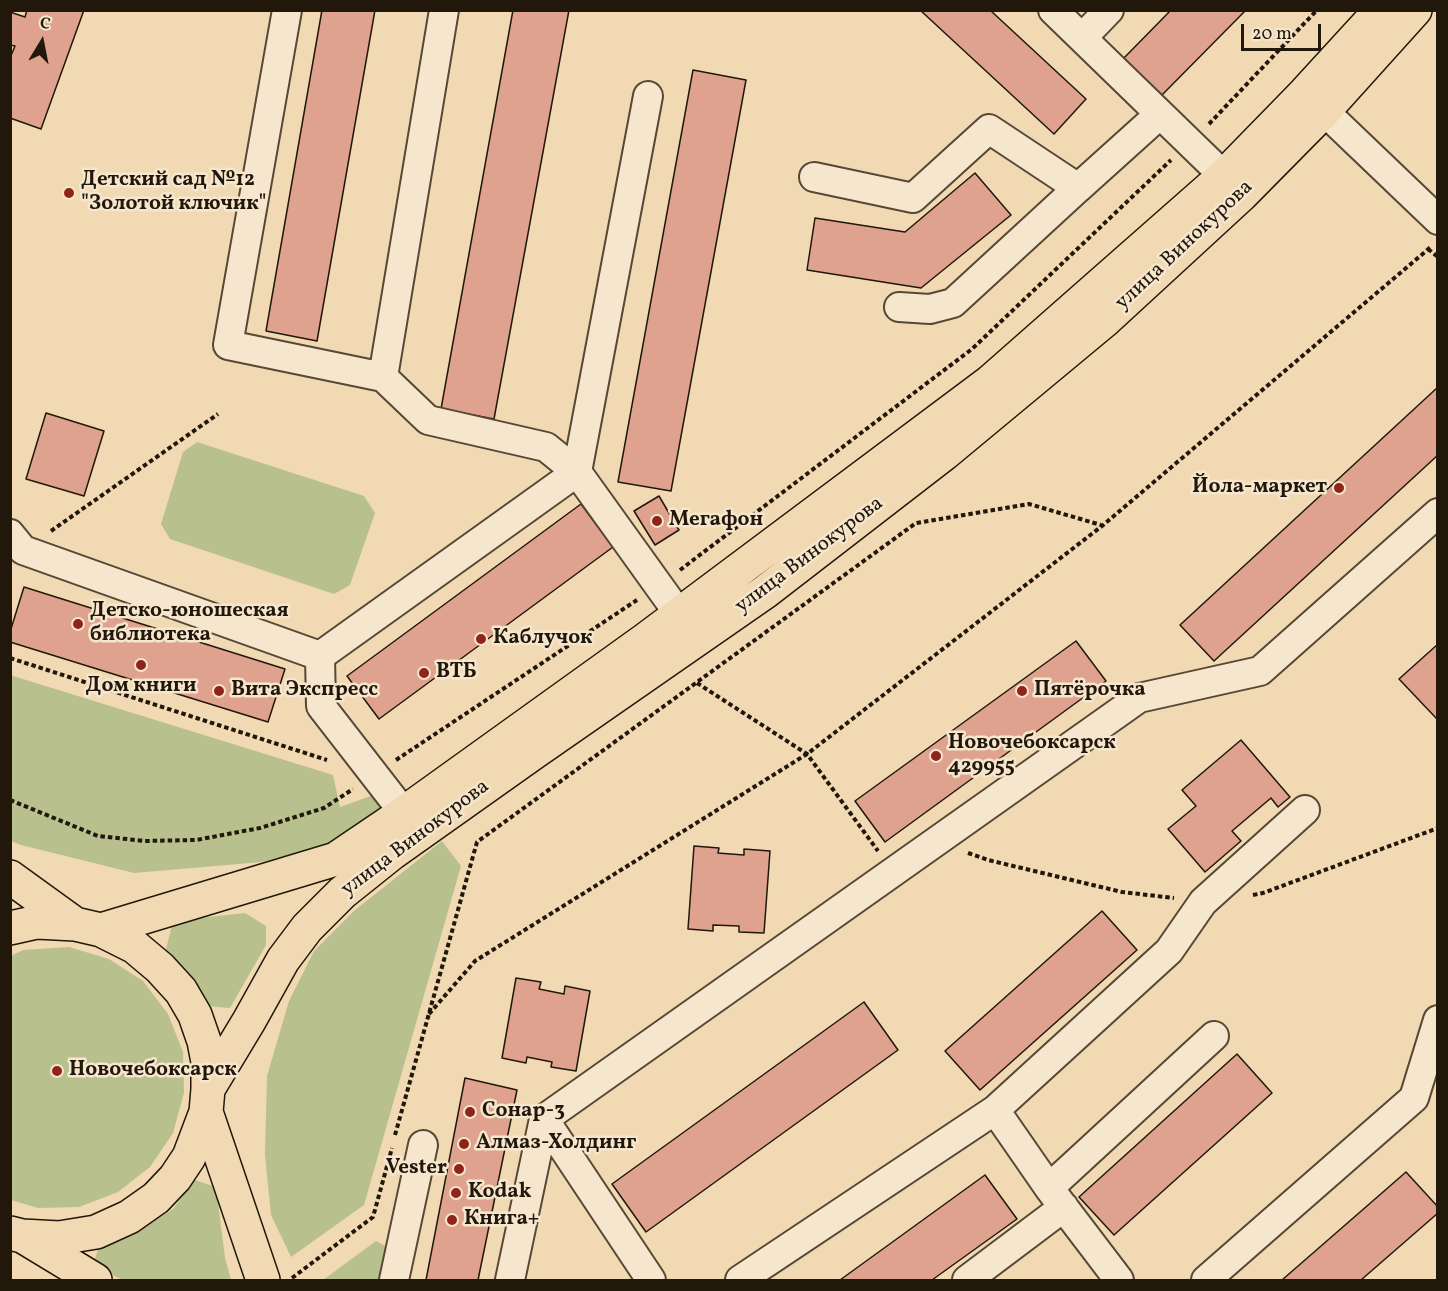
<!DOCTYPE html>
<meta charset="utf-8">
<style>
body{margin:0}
#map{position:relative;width:1448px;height:1291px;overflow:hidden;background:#f1d9b3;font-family:Vollkorn,serif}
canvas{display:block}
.frame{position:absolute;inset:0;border:12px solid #21170a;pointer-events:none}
.north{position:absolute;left:12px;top:12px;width:60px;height:60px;-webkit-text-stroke:4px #f6e6ce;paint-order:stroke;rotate:10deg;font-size:16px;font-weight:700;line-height:24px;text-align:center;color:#21170a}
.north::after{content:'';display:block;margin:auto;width:21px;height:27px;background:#21170a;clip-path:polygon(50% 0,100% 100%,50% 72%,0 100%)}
.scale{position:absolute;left:1241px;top:24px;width:80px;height:27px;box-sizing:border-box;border:3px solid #21170a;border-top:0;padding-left:8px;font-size:18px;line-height:21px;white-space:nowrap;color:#21170a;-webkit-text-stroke:4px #f6e6ce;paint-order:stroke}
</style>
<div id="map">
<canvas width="1448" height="1291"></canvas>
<div class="frame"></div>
<div class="north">С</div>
<div class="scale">20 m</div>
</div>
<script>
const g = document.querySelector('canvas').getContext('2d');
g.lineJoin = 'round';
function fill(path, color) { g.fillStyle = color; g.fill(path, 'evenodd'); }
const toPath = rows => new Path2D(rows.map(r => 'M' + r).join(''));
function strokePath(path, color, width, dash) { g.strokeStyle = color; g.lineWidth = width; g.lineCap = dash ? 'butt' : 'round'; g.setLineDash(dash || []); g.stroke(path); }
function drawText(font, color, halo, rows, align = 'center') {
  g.font = font + ' Vollkorn,serif'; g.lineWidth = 5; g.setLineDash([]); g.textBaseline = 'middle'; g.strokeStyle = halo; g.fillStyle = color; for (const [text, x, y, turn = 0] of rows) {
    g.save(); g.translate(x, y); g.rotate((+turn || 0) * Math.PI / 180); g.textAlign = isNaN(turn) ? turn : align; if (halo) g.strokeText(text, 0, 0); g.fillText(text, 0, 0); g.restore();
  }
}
const green = toPath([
 [197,442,364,496,375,513,350,585,334,594,170,539,161,524,183,452],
 [10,675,333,775,340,807,382,792,393,810,342,841,262,862,134,873,21,845,11,841],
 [442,841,461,866,364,1205,291,1257,271,1215,265,1155,267,1076,289,1001,314,951,355,910],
 [245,913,266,926,266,945,230,1008,206,1006,166,949,173,921],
 [69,947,109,959,143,981,168,1014,183,1052,184,1093,173,1133,150,1167,118,1192,79,1207,38,1208,11,1200,11,956,23,950],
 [195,1180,216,1187,225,1258,231,1280,123,1280,93,1266,100,1242,134,1235,173,1209],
 [376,1241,387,1247,381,1280,323,1280]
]);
const building = toPath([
 [27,10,84,10,41,129,10,118,10,58,15,46,10,45,10,12,25,17,27,10],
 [322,10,375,10,317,341,266,331,322,10],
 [513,10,569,10,494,419,441,409,513,10],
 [920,10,990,10,1086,99,1054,134,920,10],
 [1171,10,1246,10,1160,97,1122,60,1171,10],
 [693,70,746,80,671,491,618,482,693,70],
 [975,173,1011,215,921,288,807,270,815,218,905,232,975,173],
 [1438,387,1438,455,1214,661,1180,625,1438,387],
 [46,413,104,431,84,496,26,479,46,413],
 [659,496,679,530,655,545,634,511,659,496],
 [581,504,613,547,379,719,347,676,581,504],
 [24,587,285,669,268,722,10,642,10,632,24,587],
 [1076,641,1106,681,885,842,855,801,1076,641],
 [1438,644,1438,716,1436,718,1399,679,1438,644],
 [1241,740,1290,797,1278,807,1271,798,1232,831,1241,841,1205,872,1168,829,1196,806,1182,790,1241,740],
 [694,846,719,848,718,853,744,855,744,849,770,851,764,933,739,932,739,926,713,925,713,931,688,929,694,846],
 [1102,911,1137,950,980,1090,945,1051,1102,911],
 [516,978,541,982,539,989,564,994,565,986,590,991,576,1071,551,1067,552,1062,527,1057,526,1063,502,1058,516,978],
 [864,1002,898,1050,646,1232,612,1184,864,1002],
 [1237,1054,1272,1093,1114,1235,1079,1197,1237,1054],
 [465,1078,517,1090,478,1280,426,1280,465,1078],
 [1406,1172,1438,1207,1438,1213,1361,1280,1282,1280,1406,1172],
 [985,1175,1017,1219,932,1280,840,1280,985,1175]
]);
const path = toPath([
 [1209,124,1317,10],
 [1428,249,1438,257],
 [51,531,218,414],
 [680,570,972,349,1171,160],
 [10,658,327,760],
 [697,683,807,754,878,851],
 [396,760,637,600],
 [10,800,98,836,145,841,196,840,260,828,324,808,353,789],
 [968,853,988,860,1122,892,1174,898],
 [1253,895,1263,893,1438,828],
 [429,1014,475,961,807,754,1102,526,1432,246],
 [395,1135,477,842,916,523,1029,504,1101,525],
 [292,1278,373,1217,392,1148]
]);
const minor = toPath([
 [287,10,228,345,383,377,428,420,546,447,577,472,320,656],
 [1053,10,1224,176],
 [1082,38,1109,10],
 [648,96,577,472,679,614],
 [1324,111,1438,220],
 [814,177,913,198,989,129,1078,188,1159,115],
 [899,307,930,309,953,303,1078,188],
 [383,377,444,10],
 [10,534,23,550,320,656,321,706,404,813],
 [544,1119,651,1280],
 [1049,1188,1214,1036],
 [394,1280,423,1145],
 [510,1280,544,1119,1139,698,1260,671,1438,513],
 [740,1280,995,1110],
 [967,1280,1064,1207],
 [1119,1280,1049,1188,995,1110,1169,951,1203,902,1305,810],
 [1206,1280,1414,1098,1438,1020]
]);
const major = toPath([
 [10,877,75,924],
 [10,928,37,922,75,924,101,930,135,947,160,968,181,991,195,1015,204,1041,208,1062,208,1089,206,1112,189,1157,175,1178,156,1198,129,1217,96,1232,59,1238,22,1236,10,1233],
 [101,930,336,859,404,813,645,640,990,382,1224,176,1305,93,1381,10],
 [208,1089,249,1021,283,960,307,928,342,893,392,853,533,753,765,592,945,453,1104,321,1242,194,1324,111,1415,10],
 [206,1112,263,1280],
 [24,1237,95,1280]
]);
const markers = [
 [69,193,6,"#8f2418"],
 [1339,488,6,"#8f2418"],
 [657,521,6,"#8f2418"],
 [78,624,6,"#8f2418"],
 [481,639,6,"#8f2418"],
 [141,665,6,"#8f2418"],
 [424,673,6,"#8f2418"],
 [219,691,6,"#8f2418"],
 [1022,691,6,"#8f2418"],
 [936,756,6,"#8f2418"],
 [57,1071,6,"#8f2418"],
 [470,1112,6,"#8f2418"],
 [464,1144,6,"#8f2418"],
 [459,1169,6,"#8f2418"],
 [456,1193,6,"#8f2418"],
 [452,1220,6,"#8f2418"]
];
const poiNames = [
 ["Детский сад №12",81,181],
 ["\"Золотой ключик\"",81,205],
 ["Йола-маркет",1327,488,"right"],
 ["Мегафон",669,521],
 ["Детско-юношеская",90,612],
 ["библиотека",90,636],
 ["Каблучок",493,639],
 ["ВТБ",436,673],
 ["Дом книги",141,687,"center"],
 ["Вита Экспресс",231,691],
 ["Пятёрочка",1034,691],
 ["Новочебоксарск",948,744],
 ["429955",948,768],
 ["Новочебоксарск",69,1071],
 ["Сонар-3",482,1112],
 ["Алмаз-Холдинг",476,1144],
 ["Vester",447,1169,"right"],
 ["Kodak",468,1193],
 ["Книга+",464,1220]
];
const streetNames = [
 ["улица Винокурова",1185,246,-43],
 ["улица Винокурова",810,556,-37],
 ["улица Винокурова",416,839,-37]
];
fill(green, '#b8c08e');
fill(building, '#dea28f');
strokePath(building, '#21170a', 1.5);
strokePath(minor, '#554834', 32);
strokePath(major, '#21170a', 36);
strokePath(path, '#21170a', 4, [4.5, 3]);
strokePath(minor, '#f6e6ce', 28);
strokePath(major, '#f1d9b3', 33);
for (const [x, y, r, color] of markers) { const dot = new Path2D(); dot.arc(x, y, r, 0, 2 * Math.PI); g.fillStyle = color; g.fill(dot); strokePath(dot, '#f6e6ce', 2); }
drawText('bold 21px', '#21170a', '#f6e6ce', poiNames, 'left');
drawText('21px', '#21170a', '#f6e6ce', streetNames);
</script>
